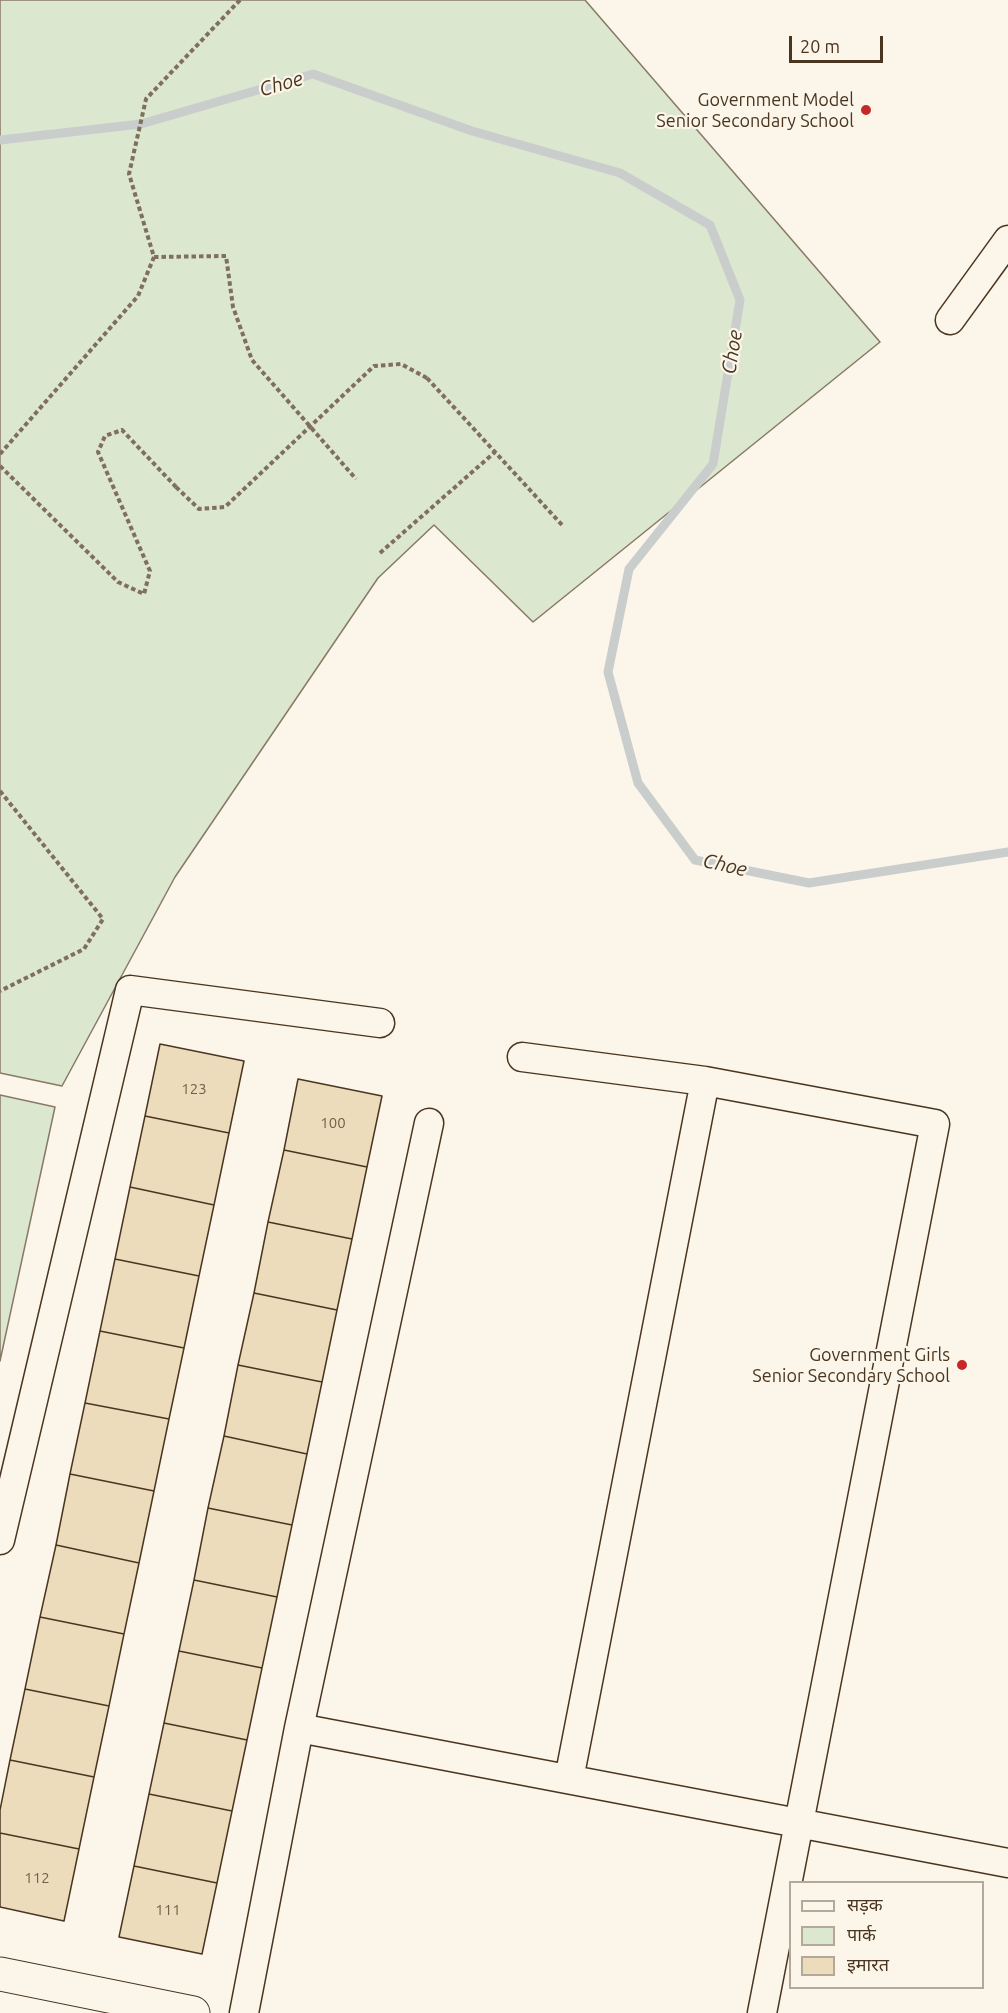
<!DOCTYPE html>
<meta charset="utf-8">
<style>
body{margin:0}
#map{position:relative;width:1008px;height:2013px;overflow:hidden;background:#fbf6e9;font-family:Ubuntu,"Noto Sans Devanagari",sans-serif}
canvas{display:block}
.legend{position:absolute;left:789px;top:1881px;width:195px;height:108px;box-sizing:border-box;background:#fbf6e9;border:2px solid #b4a999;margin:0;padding:8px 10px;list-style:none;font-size:18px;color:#4a3520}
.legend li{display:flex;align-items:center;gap:12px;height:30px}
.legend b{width:30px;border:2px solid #b4a999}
.scale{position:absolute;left:789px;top:36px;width:94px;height:27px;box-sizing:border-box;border:3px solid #4a3520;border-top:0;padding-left:8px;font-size:18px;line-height:21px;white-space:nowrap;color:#4a3520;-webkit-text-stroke:4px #fbf6e9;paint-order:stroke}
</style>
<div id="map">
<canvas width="1008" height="2013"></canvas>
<ul class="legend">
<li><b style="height:8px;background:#fbf6e9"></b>सड़क</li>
<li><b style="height:16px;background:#dce7d0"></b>पार्क</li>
<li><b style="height:16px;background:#ecdcbc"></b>इमारत</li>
</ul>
<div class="scale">20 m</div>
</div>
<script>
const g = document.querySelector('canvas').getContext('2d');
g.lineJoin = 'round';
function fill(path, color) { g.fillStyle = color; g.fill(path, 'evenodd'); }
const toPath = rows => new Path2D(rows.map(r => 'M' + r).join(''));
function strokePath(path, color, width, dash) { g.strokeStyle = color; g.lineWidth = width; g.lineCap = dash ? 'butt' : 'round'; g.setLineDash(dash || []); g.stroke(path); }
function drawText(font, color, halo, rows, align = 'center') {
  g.font = font + ' Ubuntu,sans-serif'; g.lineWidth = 4.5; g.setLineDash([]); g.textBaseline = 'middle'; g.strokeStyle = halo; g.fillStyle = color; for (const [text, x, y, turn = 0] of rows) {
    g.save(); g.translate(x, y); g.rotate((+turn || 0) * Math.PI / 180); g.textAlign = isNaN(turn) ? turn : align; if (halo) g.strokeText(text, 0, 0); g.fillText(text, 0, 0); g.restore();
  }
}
const green = toPath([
 [0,0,585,0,880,342,533,622,434,525,378,578,175,877,62,1086,0,1073,0,0],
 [0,1095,55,1107,0,1361,0,1095]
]);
const stream = toPath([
 [0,140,141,124,313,74,472,131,620,173,710,225,740,300,713,464,629,569,608,672,638,783,695,860,809,883,1008,852]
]);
const building = toPath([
 [160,1044,244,1061,229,1133,145,1116,160,1044],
 [298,1079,382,1096,367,1167,284,1150,298,1079],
 [145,1116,229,1133,214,1205,130,1187,145,1116],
 [284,1150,367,1167,352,1239,268,1222,284,1150],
 [130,1187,214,1205,199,1276,115,1259,130,1187],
 [268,1222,352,1239,337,1310,254,1293,268,1222],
 [115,1259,199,1276,184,1348,100,1331,115,1259],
 [254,1293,337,1310,322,1382,238,1365,254,1293],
 [100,1331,184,1348,169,1419,85,1403,100,1331],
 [238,1365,322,1382,307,1454,224,1436,238,1365],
 [85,1403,169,1419,154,1491,70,1474,85,1403],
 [224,1436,307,1454,292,1525,208,1508,224,1436],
 [70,1474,154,1491,139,1563,56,1545,70,1474],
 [208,1508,292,1525,277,1597,194,1580,208,1508],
 [56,1545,139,1563,124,1634,40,1617,56,1545],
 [194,1580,277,1597,262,1668,179,1651,194,1580],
 [40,1617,124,1634,109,1706,25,1689,40,1617],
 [179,1651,262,1668,247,1740,164,1723,179,1651],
 [25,1689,109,1706,94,1777,10,1760,25,1689],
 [164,1723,247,1740,232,1811,149,1794,164,1723],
 [10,1760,94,1777,79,1849,0,1833,0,1810,10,1760],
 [149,1794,232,1811,217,1883,134,1866,149,1794],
 [0,1833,79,1849,64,1921,0,1907,0,1833],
 [134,1866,217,1883,202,1954,119,1937,134,1866]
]);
const path = toPath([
 [154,257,226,256,233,307,252,360,356,479],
 [427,378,563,526],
 [0,454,138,296,154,257,129,174,146,99,240,0],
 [0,466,118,582,144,594,150,571,98,452,105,436,122,430,176,487],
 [380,553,495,452],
 [0,791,103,919,84,949,0,991]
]);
const street = toPath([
 [950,320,1008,240],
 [522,1057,705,1081,935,1124,762,2013],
 [0,1540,130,990,380,1023],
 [299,1728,1008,1863],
 [569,1779,705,1081],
 [244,2013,299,1728,429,1123]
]);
const secondary = toPath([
 [0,1974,193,2013]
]);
const pathBridge = toPath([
 [176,487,199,509,225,507,374,366,401,364,427,378]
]);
const markers = [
 [866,110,6,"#c62828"],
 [962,1365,6,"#c62828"]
];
const numberNames = [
 ["123",194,1089],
 ["100",333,1123],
 ["112",37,1878],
 ["111",168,1910]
];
const poiNames = [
 ["Government Model",854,100],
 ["Senior Secondary School",854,121],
 ["Government Girls",950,1355],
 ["Senior Secondary School",950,1376]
];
const waterNames = [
 ["Choe",281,84,-16],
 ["Choe",732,352,-81],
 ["Choe",725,865,13]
];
fill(green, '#dce7d0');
strokePath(green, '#887966', 1.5);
strokePath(stream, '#c9cecd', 9);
fill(building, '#ecdcbc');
strokePath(building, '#4a3520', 1.5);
strokePath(street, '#4a3520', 31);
strokePath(secondary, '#4a3520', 35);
strokePath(path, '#7f6f5c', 4, [4.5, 3]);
strokePath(street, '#fbf6e9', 28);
strokePath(secondary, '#fbf6e9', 33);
strokePath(pathBridge, '#7f6f5c', 4, [4.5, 3]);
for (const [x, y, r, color] of markers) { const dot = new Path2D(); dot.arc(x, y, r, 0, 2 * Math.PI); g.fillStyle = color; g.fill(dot); strokePath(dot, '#fbf6e9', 2); }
drawText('15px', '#725f47', null, numberNames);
drawText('18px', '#4a3520', '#fbf6e9', poiNames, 'right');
drawText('italic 20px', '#4a3520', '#fbf6e9', waterNames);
</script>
